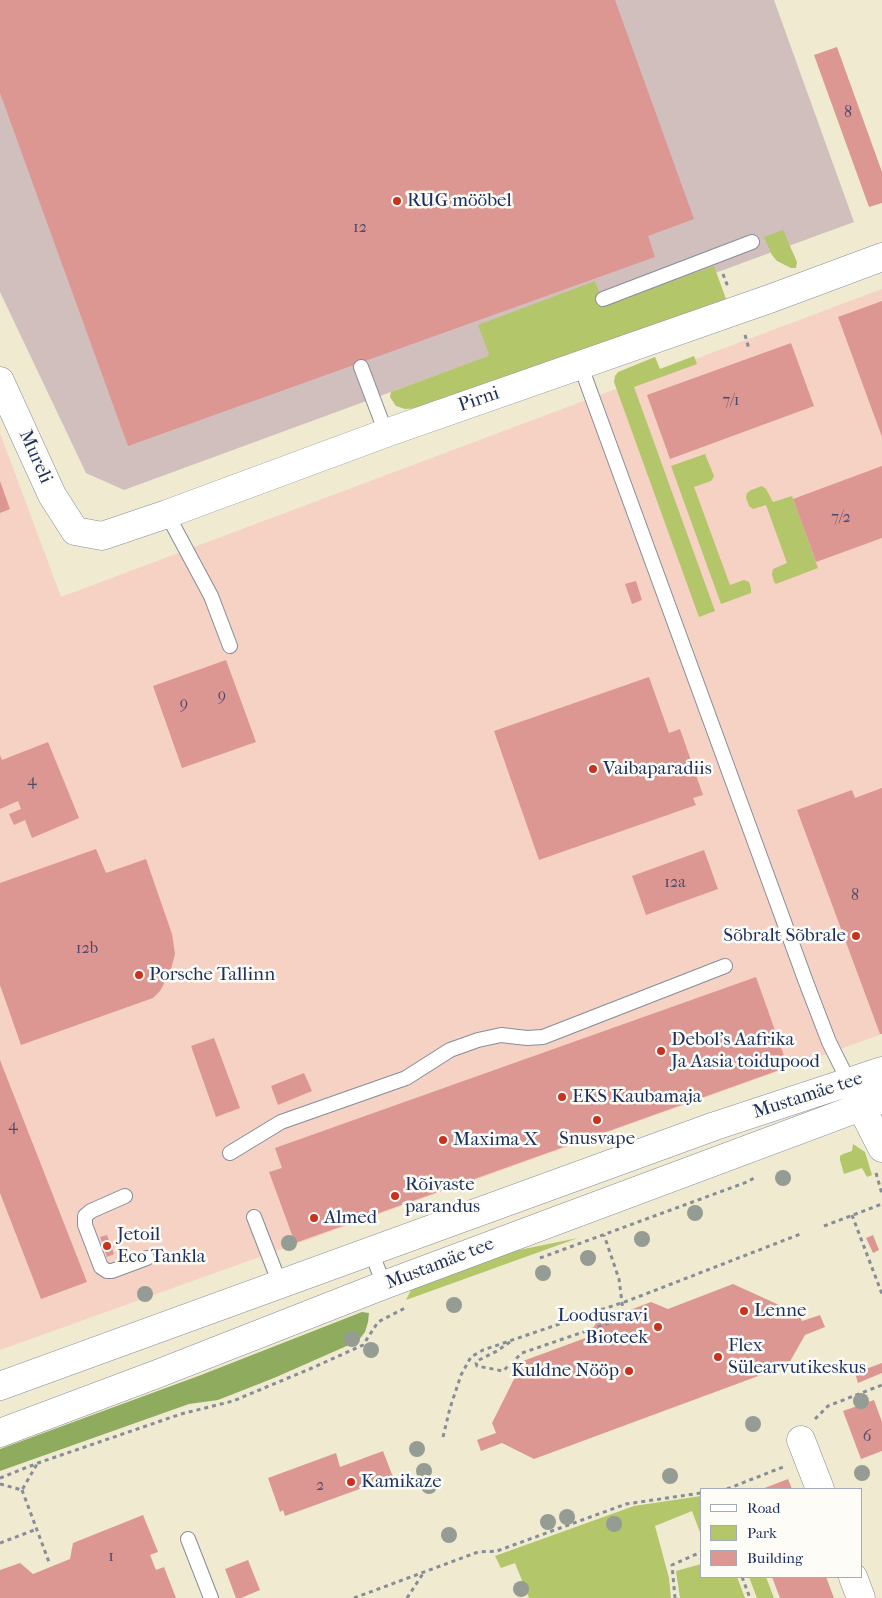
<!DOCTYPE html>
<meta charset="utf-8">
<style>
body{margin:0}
#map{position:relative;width:882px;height:1598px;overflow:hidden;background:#f0ead1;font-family:"IM FELL French Canon",serif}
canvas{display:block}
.legend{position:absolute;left:700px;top:1488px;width:162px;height:90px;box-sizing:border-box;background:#fdfcf7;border:1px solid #a3aaba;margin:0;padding:6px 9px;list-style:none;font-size:15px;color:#1b2f5e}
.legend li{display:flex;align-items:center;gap:10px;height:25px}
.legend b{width:25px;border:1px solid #a3aaba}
</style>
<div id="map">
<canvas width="882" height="1598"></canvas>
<ul class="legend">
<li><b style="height:6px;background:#fff"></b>Road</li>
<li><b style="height:14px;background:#b3c66a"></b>Park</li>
<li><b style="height:14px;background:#dd9792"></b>Building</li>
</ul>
</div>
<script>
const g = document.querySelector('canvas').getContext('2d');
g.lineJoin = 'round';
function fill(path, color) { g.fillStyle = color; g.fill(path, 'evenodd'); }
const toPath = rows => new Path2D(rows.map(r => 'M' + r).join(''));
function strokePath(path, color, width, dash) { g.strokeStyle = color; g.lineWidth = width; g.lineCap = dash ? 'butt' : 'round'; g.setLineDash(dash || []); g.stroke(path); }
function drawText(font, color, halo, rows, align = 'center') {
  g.font = font + ' "IM FELL French Canon",serif'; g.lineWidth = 5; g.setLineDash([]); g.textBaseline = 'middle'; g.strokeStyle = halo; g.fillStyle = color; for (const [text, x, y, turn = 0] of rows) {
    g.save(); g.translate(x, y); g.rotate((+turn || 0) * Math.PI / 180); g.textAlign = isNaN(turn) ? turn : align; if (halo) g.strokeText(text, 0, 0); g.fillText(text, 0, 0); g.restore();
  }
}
const built = toPath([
 [882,289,882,1034,0,1350,0,433,61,597]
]);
const industrial = toPath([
 [0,0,774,0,854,222,124,490,86,473,0,292]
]);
const green = toPath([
 [783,230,797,262,796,268,791,268,777,261,772,255,764,237],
 [714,266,726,299,420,408,405,409,396,406,390,397,391,392,488,356,489,354,478,325,595,281,604,306],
 [694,356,697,364,634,387,715,611,699,617,614,382,615,376,618,372,655,357,660,369],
 [705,454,714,476,713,478,711,481,694,487,730,585,744,580,749,582,751,588,751,593,721,604,671,466],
 [762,486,766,489,773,502,792,496,818,568,776,584,774,582,772,574,773,569,787,563,766,505,753,509,749,506,746,498,747,493,751,490],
 [853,1144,865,1152,872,1175,867,1177,862,1168,844,1174,840,1160,840,1156,843,1154,852,1151],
 [578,1238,406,1300,412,1288,514,1251],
 [701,1496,701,1535,692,1511,655,1526,669,1578,671,1598,529,1598,515,1563,501,1568,495,1556,634,1506],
 [701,1564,701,1577,737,1577,745,1598,680,1598,676,1571],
 [749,1577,766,1577,774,1598,757,1598]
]);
const forest = toPath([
 [362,1312,369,1313,368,1322,365,1332,358,1341,274,1378,218,1400,189,1404,0,1471,0,1449,201,1375]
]);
const building = toPath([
 [0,0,615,0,694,219,648,236,655,257,128,446,0,93],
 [837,47,882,172,882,203,869,207,814,55],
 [882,301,882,437,838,317],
 [791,343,814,406,670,459,647,395],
 [882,466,882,538,816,562,793,499],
 [0,481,10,509,0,513],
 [636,581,642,600,632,604,625,584],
 [226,660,256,742,182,768,153,686],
 [649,677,669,733,680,729,703,795,693,798,696,805,539,860,494,731],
 [48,742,79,818,32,838,25,820,14,825,9,814,21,809,18,801,0,809,0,755,2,760],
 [882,788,882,1034,880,1034,797,810,852,790,855,798],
 [96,849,106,873,146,859,172,934,175,954,170,973,160,991,153,998,21,1045,0,985,0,883],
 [704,850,718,889,646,915,632,876],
 [756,977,788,1067,295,1243,269,1172,282,1168,275,1148],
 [214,1038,240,1108,216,1117,191,1046],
 [0,1060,87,1282,41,1299,0,1193],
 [304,1073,312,1091,278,1105,271,1086],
 [107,1235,114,1254,107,1257,100,1237],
 [873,1235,879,1250,873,1253,866,1238],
 [733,1284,799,1314,802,1321,820,1315,825,1327,805,1335,788,1365,534,1459,502,1443,481,1451,477,1440,496,1433,492,1423,523,1361,588,1337,596,1323,651,1302,668,1309],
 [882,1363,882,1373,858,1383,855,1373],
 [874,1400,882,1422,882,1451,861,1459,843,1411],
 [383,1451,393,1477,285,1516,283,1510,280,1512,268,1478,336,1453,340,1467],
 [788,1479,792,1489,762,1489],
 [143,1515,158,1552,150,1555,156,1570,164,1567,176,1598,0,1598,0,1570,20,1563,33,1574,70,1559,73,1543],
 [248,1560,260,1590,241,1598,236,1598,225,1569],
 [772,1577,826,1577,834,1598,780,1598]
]);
const path = toPath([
 [723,274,728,287],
 [745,335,749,349],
 [876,1173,882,1194],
 [852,1215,882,1294],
 [824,1226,882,1204],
 [540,1258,747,1182,756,1177],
 [510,1342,497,1351,479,1360,476,1363,477,1366,503,1371,522,1353,624,1318,619,1279,604,1235],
 [815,1419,828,1406,882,1385],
 [443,1437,450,1408,461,1375,471,1357,483,1350,630,1300,803,1233],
 [0,1478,38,1463,181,1414,233,1401,312,1368,363,1345,378,1322,405,1308],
 [0,1484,22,1490,37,1464],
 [727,1489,783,1467],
 [22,1490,49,1562],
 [0,1543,37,1529],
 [742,1577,750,1598],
 [354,1598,478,1552,497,1551,626,1504,701,1493],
 [407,1598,424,1572],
 [675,1598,672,1565,701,1552]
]);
const lane = toPath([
 [603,299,752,242],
 [580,364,806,982,829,1042,849,1082],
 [361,367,386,433],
 [167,514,211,596,230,646],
 [230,1153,281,1122,406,1078,450,1050,478,1040,501,1035,527,1038,543,1037,725,966],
 [125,1196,91,1211,85,1216,85,1225,101,1267,107,1271,112,1271,147,1258],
 [254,1217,280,1284],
 [371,1251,384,1285],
 [188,1539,211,1598]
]);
const street = toPath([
 [0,381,52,495,75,531,102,536,167,514,386,433,772,298,882,257],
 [851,1087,882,1148],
 [801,1440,820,1489],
 [853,1577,861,1598]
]);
const secondary = toPath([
 [0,1386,715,1126,882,1071],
 [0,1433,157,1374,384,1285,882,1099]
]);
const trees = [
 [783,1178],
 [695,1213],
 [642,1239],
 [289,1243],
 [588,1258],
 [543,1273],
 [145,1294],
 [454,1305],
 [352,1339],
 [371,1350],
 [861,1401],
 [753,1424],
 [417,1449],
 [424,1471],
 [862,1473],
 [670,1476],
 [429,1486],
 [567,1517],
 [548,1522],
 [614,1524],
 [449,1535],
 [521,1589]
];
const markers = [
 [397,201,5,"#c8321e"],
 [593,769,5,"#c8321e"],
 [856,936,5,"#c8321e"],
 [139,975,5,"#c8321e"],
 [661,1051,5,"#c8321e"],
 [562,1097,5,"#c8321e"],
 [597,1120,5,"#c8321e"],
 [443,1140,5,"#c8321e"],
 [395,1196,5,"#c8321e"],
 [314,1218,5,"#c8321e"],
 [107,1246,5,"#c8321e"],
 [744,1311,5,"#c8321e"],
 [658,1327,5,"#c8321e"],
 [718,1357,5,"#c8321e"],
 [629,1371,5,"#c8321e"],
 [351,1482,5,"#c8321e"]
];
const numberNames = [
 ["8",848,113],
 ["12",360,228],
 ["7/1",731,401],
 ["7/2",841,518],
 ["9",222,696],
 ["9",184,704],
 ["4",32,781],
 ["12a",675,883],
 ["8",855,896],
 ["12b",87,949],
 ["4",13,1126],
 ["6",867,1437],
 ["2",320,1486],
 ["1",111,1557]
];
const poiNames = [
 ["RUG mööbel",407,201],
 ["Vaibaparadiis",603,769],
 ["Sõbralt Sõbrale",846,936,"right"],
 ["Porsche Tallinn",149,975],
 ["Debol's Aafrika",671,1040],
 ["Ja Aasia toidupood",671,1062],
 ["EKS Kaubamaja",572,1097],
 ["Snusvape",597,1139,"center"],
 ["Maxima X",453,1140],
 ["Rõivaste",405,1185],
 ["parandus",405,1207],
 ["Almed",324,1218],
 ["Jetoil",117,1235],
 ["Eco Tankla",117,1257],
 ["Lenne",754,1311],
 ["Loodusravi",648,1316,"right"],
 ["Bioteek",648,1338,"right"],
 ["Flex",728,1346],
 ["Sülearvutikeskus",728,1368],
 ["Kuldne Nööp",619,1371,"right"],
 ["Kamikaze",361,1482]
];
const streetNames = [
 ["Pirni",479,400,-19],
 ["Mureli",35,457,66],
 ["Mustamäe tee",808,1096,-18],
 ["Mustamäe tee",440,1264,-21]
];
fill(built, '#f6d2c4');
fill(industrial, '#d1bfbe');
fill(green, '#b3c66a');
fill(forest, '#8eab5e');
fill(building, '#dd9792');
strokePath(lane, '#868c98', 16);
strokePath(street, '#868c98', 29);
strokePath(secondary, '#868c98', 29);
strokePath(path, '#868c98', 3, [4, 4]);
strokePath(lane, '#fff', 14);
strokePath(street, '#fff', 28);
strokePath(secondary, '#fff', 28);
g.fillStyle = '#949c94';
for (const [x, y] of trees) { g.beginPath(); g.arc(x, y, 8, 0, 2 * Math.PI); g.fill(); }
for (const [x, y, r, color] of markers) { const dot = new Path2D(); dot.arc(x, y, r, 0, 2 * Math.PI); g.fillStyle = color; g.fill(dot); strokePath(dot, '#fdfcf7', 2); }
drawText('16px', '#4c496b', null, numberNames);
drawText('19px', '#1b2f5e', '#fdfcf7', poiNames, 'left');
drawText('19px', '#1b2f5e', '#fdfcf7', streetNames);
</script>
